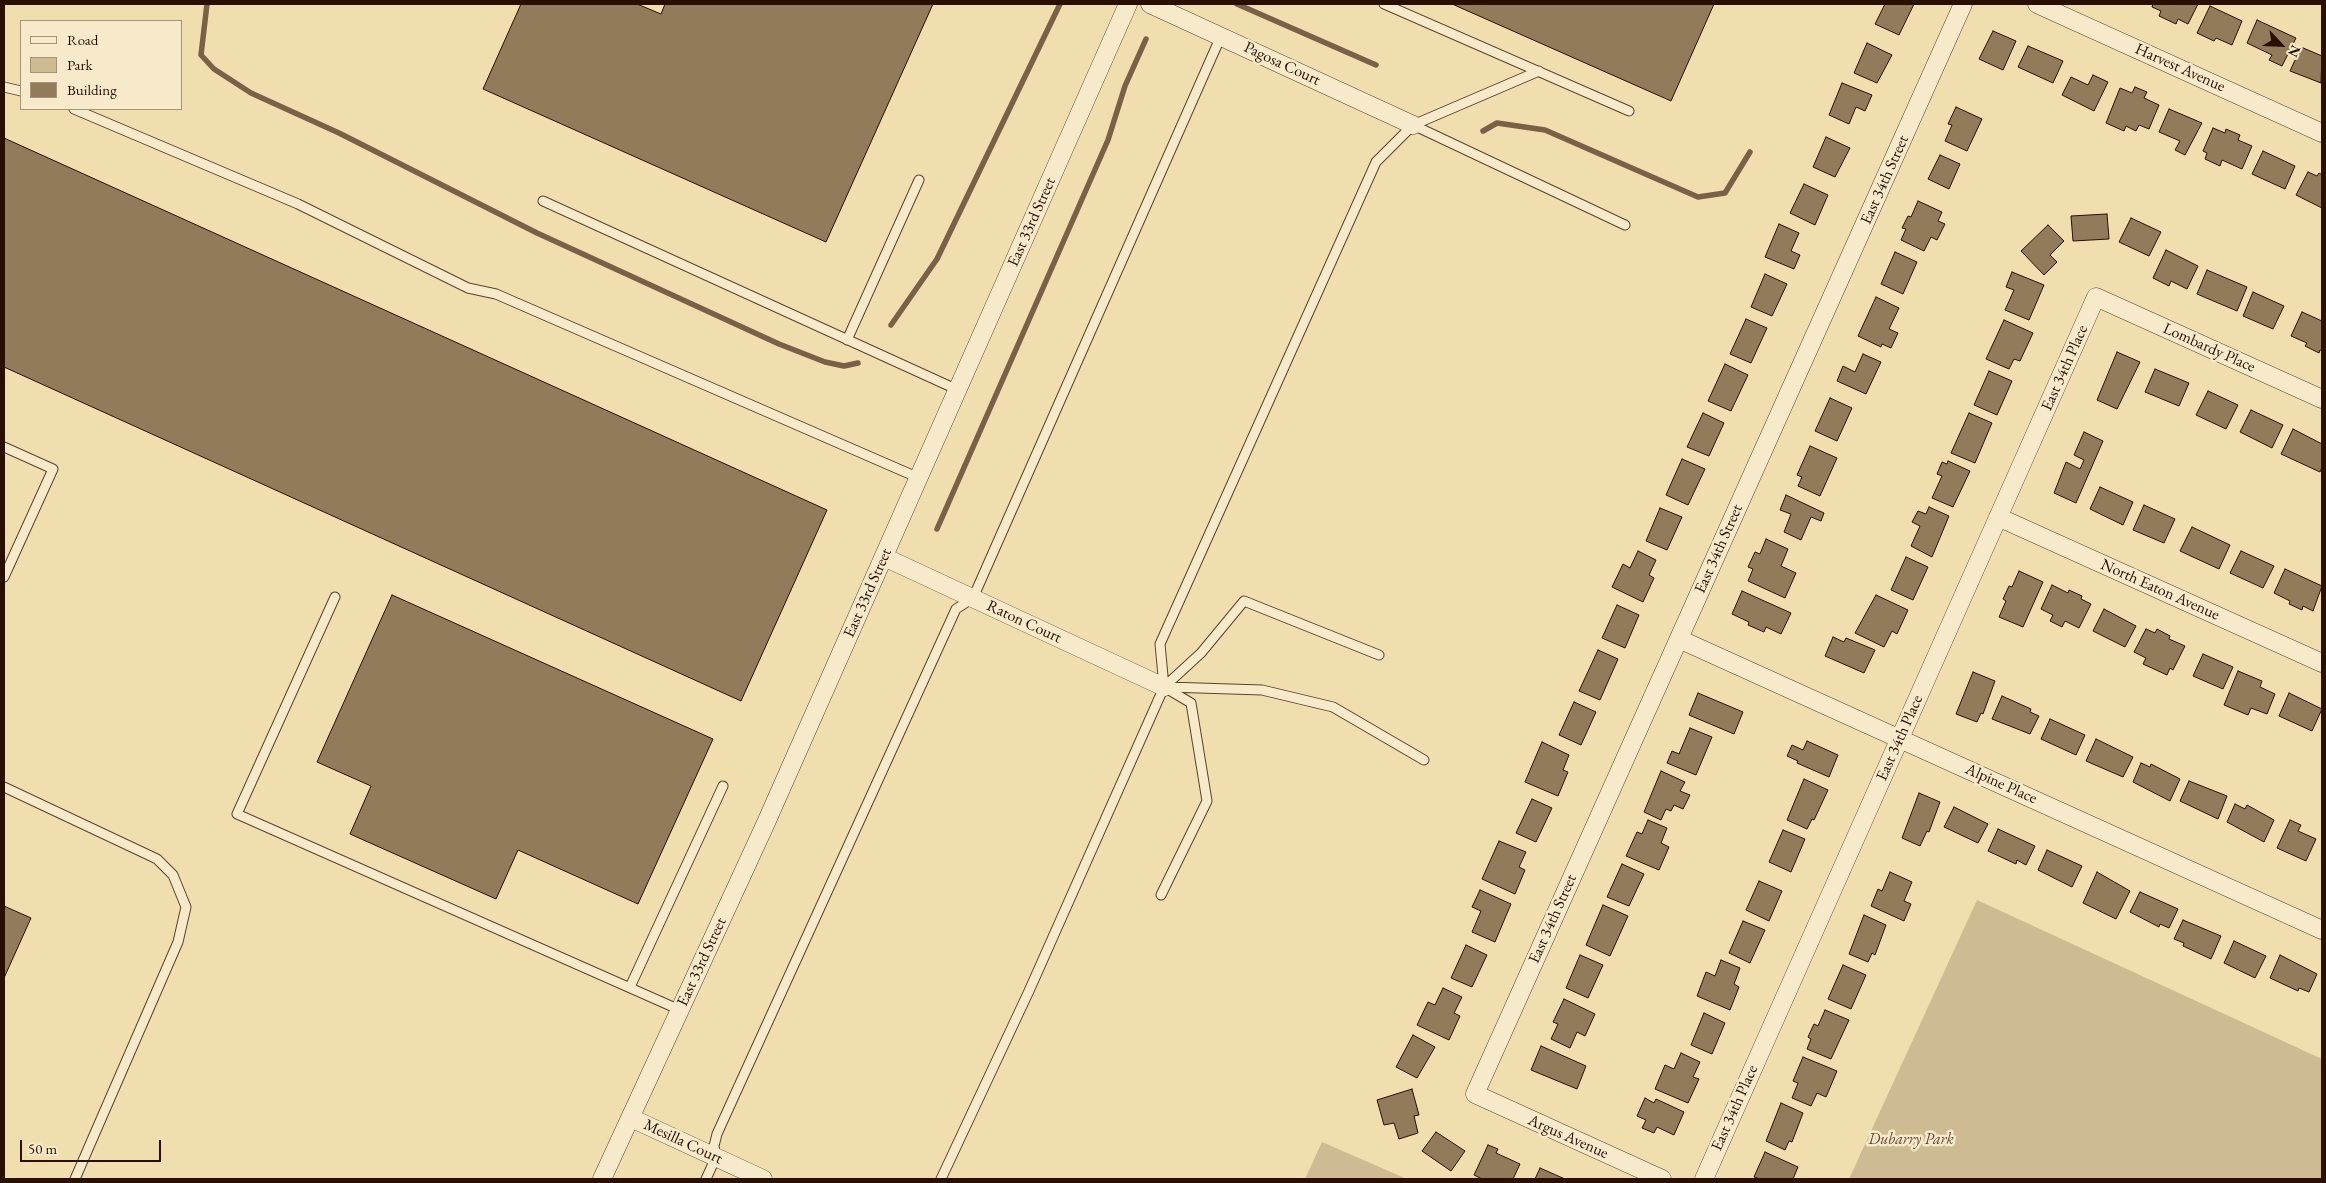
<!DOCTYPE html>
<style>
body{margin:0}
#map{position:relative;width:2326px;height:1183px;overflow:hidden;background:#f1deaf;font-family:"EB Garamond",serif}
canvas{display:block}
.frame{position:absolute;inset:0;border:5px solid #290f00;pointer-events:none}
.legend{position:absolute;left:20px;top:20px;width:162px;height:90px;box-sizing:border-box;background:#f6eacb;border:1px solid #a4927a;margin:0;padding:6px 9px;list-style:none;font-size:15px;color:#290f00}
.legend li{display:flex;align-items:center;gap:10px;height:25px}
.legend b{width:25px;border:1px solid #a4927a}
.north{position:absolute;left:2256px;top:20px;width:50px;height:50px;-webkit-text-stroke:4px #f6eacb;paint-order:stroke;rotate:115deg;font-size:14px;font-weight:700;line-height:20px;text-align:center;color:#290f00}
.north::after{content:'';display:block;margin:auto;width:18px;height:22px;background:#290f00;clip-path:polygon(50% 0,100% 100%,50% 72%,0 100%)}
.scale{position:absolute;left:20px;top:1140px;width:141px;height:22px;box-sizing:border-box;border:2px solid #290f00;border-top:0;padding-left:6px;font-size:15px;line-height:18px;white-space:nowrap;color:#290f00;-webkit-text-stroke:4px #f6eacb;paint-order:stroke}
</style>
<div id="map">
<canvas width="2326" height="1183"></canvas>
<div class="frame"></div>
<ul class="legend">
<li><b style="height:6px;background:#f6eacb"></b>Road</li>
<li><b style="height:14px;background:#cfbb91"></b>Park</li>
<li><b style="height:14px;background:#917b5b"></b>Building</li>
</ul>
<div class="north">N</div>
<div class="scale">50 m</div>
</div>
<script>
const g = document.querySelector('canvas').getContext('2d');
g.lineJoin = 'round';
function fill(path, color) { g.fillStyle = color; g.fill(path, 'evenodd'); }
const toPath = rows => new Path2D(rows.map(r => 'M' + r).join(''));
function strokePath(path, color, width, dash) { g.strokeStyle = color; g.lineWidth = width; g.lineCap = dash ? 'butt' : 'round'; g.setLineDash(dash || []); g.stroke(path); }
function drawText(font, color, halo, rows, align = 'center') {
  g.font = font + ' "EB Garamond",serif'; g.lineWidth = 5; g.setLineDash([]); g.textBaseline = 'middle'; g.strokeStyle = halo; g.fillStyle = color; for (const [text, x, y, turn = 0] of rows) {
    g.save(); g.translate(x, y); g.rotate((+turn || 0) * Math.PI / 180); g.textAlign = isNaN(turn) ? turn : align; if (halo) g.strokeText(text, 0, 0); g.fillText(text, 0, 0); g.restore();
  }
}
const green = toPath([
 [1977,900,2322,1059,2322,1179,1849,1179],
 [1322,1142,1407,1179,1305,1179]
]);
const stream = toPath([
 [207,4,201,55,214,69,251,93,339,133,537,233,779,344,825,362,844,366,858,363],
 [1237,4,1376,65],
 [1483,131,1497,123,1545,130,1698,197,1725,193,1750,152],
 [891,325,937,259,1060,4],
 [937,529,1108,140,1125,86,1146,39]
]);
const building = toPath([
 [521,4,637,4,661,14,665,4,933,4,826,242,483,89,521,4],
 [1452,4,1714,4,1671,101,1452,4],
 [1885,4,1914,4,1899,35,1875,24,1885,4],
 [2153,4,2198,4,2188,24,2178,19,2176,24,2159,16,2161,11,2152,7,2153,4],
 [2210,6,2242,21,2232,45,2216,38,2214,41,2197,33,2210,6],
 [2257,20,2296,38,2282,66,2269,60,2272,55,2247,43,2257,20],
 [1993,31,2016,41,2003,70,1979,59,1993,31],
 [1867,43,1892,55,1877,83,1854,73,1867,43],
 [2028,46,2063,61,2053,83,2018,67,2028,46],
 [2301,47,2322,56,2321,83,2290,71,2301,47],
 [2093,75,2108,82,2094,111,2062,95,2071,77,2088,85,2093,75],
 [1842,83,1872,95,1865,111,1856,107,1849,124,1829,115,1842,83],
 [2135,87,2147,92,2144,98,2159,105,2149,129,2139,125,2136,131,2126,126,2124,131,2106,123,2120,88,2132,93,2135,87],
 [1956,107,1982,119,1967,151,1945,141,1952,125,1948,124,1956,107],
 [2169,109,2202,123,2185,155,2175,150,2180,141,2159,132,2169,109],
 [2213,128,2225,133,2226,129,2240,135,2238,140,2252,146,2242,169,2222,160,2220,166,2205,159,2207,153,2203,151,2213,128],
 [1826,137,1850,148,1835,177,1813,167,1826,137],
 [4,138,827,510,741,701,4,367,4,138],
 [2263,151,2295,166,2285,189,2252,174,2263,151],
 [1940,155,1960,164,1949,189,1928,179,1940,155],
 [2308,172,2317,176,2319,173,2322,175,2322,208,2296,195,2308,172],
 [1804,184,1828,195,1815,225,1790,213,1804,184],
 [1918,201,1942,212,1938,221,1945,224,1937,240,1931,237,1924,251,1901,240,1906,229,1902,228,1908,216,1911,217,1918,201],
 [2107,214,2109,239,2073,241,2071,216,2107,214],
 [2131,218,2161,232,2149,256,2119,242,2131,218],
 [1779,224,1799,233,1791,251,1800,255,1794,269,1765,257,1779,224],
 [2048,225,2064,241,2050,255,2057,262,2044,275,2021,251,2048,225],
 [2166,250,2198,266,2187,289,2171,281,2169,286,2153,278,2166,250],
 [1895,252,1917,262,1903,294,1881,284,1895,252],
 [2207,270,2247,287,2237,311,2197,294,2207,270],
 [2012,272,2044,285,2029,320,2005,310,2014,290,2006,287,2012,272],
 [1765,274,1787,284,1772,316,1751,307,1765,274],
 [2253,292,2284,306,2273,329,2243,316,2253,292],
 [1876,297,1899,308,1889,329,1898,333,1891,348,1882,344,1881,347,1858,336,1876,297],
 [2302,312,2322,321,2322,351,2320,350,2319,353,2305,346,2307,343,2291,336,2302,312],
 [1746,319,1767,328,1751,363,1730,354,1746,319],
 [2004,320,2033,333,2020,361,2014,359,2009,369,1986,359,2004,320],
 [2117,352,2140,362,2117,409,2097,400,2117,352],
 [1863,354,1881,362,1866,394,1837,381,1843,366,1855,372,1863,354],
 [1725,364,1748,375,1731,411,1708,401,1725,364],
 [2155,369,2189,383,2179,406,2145,392,2155,369],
 [1989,371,2012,381,1997,415,1974,405,1989,371],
 [2208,391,2238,405,2226,429,2196,415,2208,391],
 [1830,398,1852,408,1837,441,1815,431,1830,398],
 [2251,410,2283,425,2272,448,2240,432,2251,410],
 [1703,413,1724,423,1709,456,1687,447,1703,413],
 [1969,413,1992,423,1975,463,1951,453,1969,413],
 [2293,429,2322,444,2322,467,2320,472,2281,454,2293,429],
 [2084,432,2103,441,2076,503,2054,493,2066,462,2080,469,2084,460,2074,455,2084,432],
 [1810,446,1837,458,1820,496,1798,486,1802,477,1797,475,1810,446],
 [1682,459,1705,469,1688,505,1666,495,1682,459],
 [1948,461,1970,471,1953,507,1932,498,1942,476,1937,474,1942,462,1947,464,1948,461],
 [2100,487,2133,502,2123,525,2090,509,2100,487],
 [1786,495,1824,513,1821,521,1811,517,1801,540,1784,532,1791,514,1780,510,1786,495],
 [2144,505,2175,519,2164,543,2133,530,2144,505],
 [1929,507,1949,516,1932,557,1911,546,1920,526,1912,522,1918,511,1926,514,1929,507],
 [1660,508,1682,517,1667,550,1646,541,1660,508],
 [2192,527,2230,545,2219,569,2180,551,2192,527],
 [1766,539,1788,549,1781,566,1796,573,1785,598,1748,581,1753,569,1748,567,1755,552,1760,554,1766,539],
 [1638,551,1656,560,1649,575,1654,578,1643,602,1612,587,1623,564,1630,568,1638,551],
 [2241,551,2274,566,2263,588,2230,573,2241,551],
 [1906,557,1928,567,1913,600,1891,590,1906,557],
 [2285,569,2322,586,2313,611,2303,606,2302,610,2289,604,2290,601,2274,593,2285,569],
 [2019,571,2043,582,2023,627,1999,617,2006,601,2003,599,2009,586,2012,587,2019,571],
 [2052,585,2068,593,2069,590,2082,596,2081,599,2091,604,2079,628,2065,621,2062,627,2050,621,2053,615,2041,609,2052,585],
 [1742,591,1791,613,1781,634,1766,627,1764,632,1748,625,1749,622,1732,614,1742,591],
 [392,595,713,739,638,904,518,850,496,899,350,834,371,786,317,762,392,595],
 [1876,595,1908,610,1897,634,1892,631,1884,647,1855,633,1876,595],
 [1617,605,1639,615,1625,648,1602,638,1617,605],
 [2104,609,2136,626,2125,647,2093,631,2104,609],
 [2146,629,2155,633,2157,629,2170,636,2169,639,2185,646,2173,670,2170,668,2167,675,2143,664,2146,658,2134,652,2146,629],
 [1833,637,1844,642,1846,638,1875,650,1864,673,1825,656,1833,637],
 [1598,650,1618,659,1600,700,1579,691,1598,650],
 [2203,654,2233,667,2223,689,2193,676,2203,654],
 [2238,671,2262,681,2260,687,2275,694,2267,714,2251,708,2248,715,2224,705,2238,671],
 [1973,672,1995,681,1983,714,1981,713,1977,722,1956,714,1973,672],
 [1698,693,1743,712,1734,734,1689,715,1698,693],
 [2289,693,2322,709,2312,731,2279,716,2289,693],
 [2002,696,2031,709,2030,712,2039,716,2030,734,1992,719,2002,696],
 [1574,702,1596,712,1581,745,1559,735,1574,702],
 [2050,719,2085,735,2076,755,2041,739,2050,719],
 [1690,728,1712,737,1696,775,1667,763,1672,751,1679,754,1690,728],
 [2096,739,2133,757,2123,777,2086,761,2096,739],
 [1807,741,1838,755,1829,777,1797,763,1798,761,1787,756,1792,745,1803,750,1807,741],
 [1542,742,1569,755,1563,770,1568,772,1558,796,1525,782,1542,742],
 [2141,763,2150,767,2151,764,2180,779,2170,801,2133,782,2141,763],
 [1661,771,1685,782,1680,791,1690,795,1683,809,1674,805,1671,811,1666,809,1661,820,1644,812,1661,771],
 [1804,779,1828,790,1814,820,1812,819,1807,829,1787,820,1804,779],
 [2189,781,2227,796,2218,819,2180,801,2189,781],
 [1919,793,1940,802,1929,832,1927,831,1920,846,1902,838,1919,793],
 [1532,799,1552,808,1536,842,1516,833,1532,799],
 [2235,804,2245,809,2247,805,2274,820,2264,842,2227,822,2235,804],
 [1954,807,1988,824,1978,843,1944,827,1954,807],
 [1648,820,1667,828,1661,843,1669,847,1659,870,1626,856,1637,832,1642,834,1648,820],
 [2290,820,2301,825,2298,831,2316,839,2306,861,2277,848,2290,820],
 [1998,829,2035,846,2026,865,2017,860,2016,864,1988,851,1998,829],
 [1783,830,1805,839,1791,872,1769,862,1783,830],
 [1499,841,1526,852,1519,867,1525,870,1515,894,1482,879,1499,841],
 [2047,850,2082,866,2072,887,2038,870,2047,850],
 [1622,864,1644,874,1629,906,1607,897,1622,864],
 [1890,872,1912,882,1904,901,1911,904,1904,921,1871,906,1878,889,1882,891,1890,872],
 [2097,872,2130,891,2116,919,2083,903,2097,872],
 [1759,881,1782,891,1769,921,1746,910,1759,881],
 [1480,890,1511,904,1495,942,1472,932,1481,911,1472,907,1480,890],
 [2140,892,2178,909,2169,928,2160,924,2159,927,2130,912,2140,892],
 [1603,905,1628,916,1610,956,1586,945,1603,905],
 [4,906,31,918,4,978,4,906],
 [1864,915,1886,925,1875,955,1872,953,1868,962,1849,954,1864,915],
 [2183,920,2221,936,2211,959,2183,946,2184,943,2174,939,2183,920],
 [1743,921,1765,930,1750,963,1729,953,1743,921],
 [2234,941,2266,956,2255,978,2224,963,2234,941],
 [1466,945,1487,955,1472,987,1451,978,1466,945],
 [1580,955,1603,965,1588,998,1566,988,1580,955],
 [2280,955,2317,974,2309,992,2299,988,2298,991,2270,978,2280,955],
 [1721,960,1740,968,1734,984,1739,987,1730,1010,1697,996,1706,972,1715,976,1721,960],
 [1843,965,1866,975,1851,1009,1828,999,1843,965],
 [1443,988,1462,997,1454,1013,1460,1016,1449,1040,1417,1025,1428,1002,1435,1005,1443,988],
 [1564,999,1595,1014,1585,1036,1577,1032,1570,1048,1551,1039,1558,1024,1553,1022,1564,999],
 [1825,1010,1849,1020,1831,1059,1807,1049,1811,1039,1808,1037,1814,1024,1818,1026,1825,1010],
 [1704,1013,1725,1023,1712,1054,1691,1045,1704,1013],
 [1413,1035,1435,1047,1417,1078,1396,1067,1413,1035],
 [1541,1046,1586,1066,1577,1089,1531,1070,1541,1046],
 [1681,1053,1700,1062,1693,1077,1699,1079,1688,1103,1655,1089,1665,1065,1674,1069,1681,1053],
 [1803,1057,1837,1071,1826,1097,1817,1093,1811,1106,1792,1098,1798,1083,1793,1081,1803,1057],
 [1412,1089,1419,1115,1414,1116,1418,1133,1399,1139,1394,1123,1384,1125,1377,1100,1412,1089],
 [1645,1098,1654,1103,1656,1099,1684,1112,1674,1135,1657,1127,1654,1133,1642,1128,1646,1120,1637,1116,1645,1098],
 [1781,1103,1803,1113,1792,1142,1789,1141,1785,1150,1766,1141,1781,1103],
 [1436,1132,1465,1151,1451,1171,1422,1151,1436,1132],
 [1488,1145,1498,1149,1496,1153,1520,1164,1513,1179,1482,1179,1474,1175,1488,1145],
 [1765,1152,1798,1167,1793,1179,1760,1179,1754,1177,1765,1152],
 [1540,1168,1565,1179,1535,1179,1540,1168]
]);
const lane = toPath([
 [1384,4,1629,111],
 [4,87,21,91],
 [74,109,298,204,468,288,496,294,919,478],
 [1413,125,1625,225],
 [543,201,958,390],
 [847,340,919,180],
 [4,447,53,469,4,577],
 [335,597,237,814,680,1010],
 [1164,687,1160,644,1376,162,1413,125,1539,71],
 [1164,687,1201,653,1244,601,1379,655],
 [1167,687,1262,690,1333,707,1424,760],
 [4,787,157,859,173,875,186,907,178,942,75,1179],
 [630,987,723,786],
 [706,1179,716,1157,714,1146,717,1134,757,1046,956,609,973,598,1221,36],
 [941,1179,1029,991,1164,687,1191,703,1207,801,1161,895]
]);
const street = toPath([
 [1150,4,1413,125],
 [2037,4,2322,133],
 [1998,517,2322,663],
 [884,557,1164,687],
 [1679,639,2322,930],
 [631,1118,763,1179],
 [602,1179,765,825,1128,4],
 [1662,1179,1475,1094,1963,4],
 [1704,1179,2096,297,2322,399]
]);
const streetNames = [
 ["Pagosa Court",1282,64,25],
 ["Harvest Avenue",2180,68,24],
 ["East 34th Street",1885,180,-66],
 ["East 33rd Street",1032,222,-66],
 ["Lombardy Place",2209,348,24],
 ["East 34th Place",2065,368,-66],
 ["East 34th Street",1719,549,-66],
 ["North Eaton Avenue",2160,590,24],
 ["East 33rd Street",868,593,-66],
 ["Raton Court",1024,622,25],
 ["East 34th Place",1900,738,-66],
 ["Alpine Place",2001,784,24],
 ["East 34th Street",1553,919,-66],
 ["East 33rd Street",702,962,-65],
 ["East 34th Place",1735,1108,-66],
 ["Argus Avenue",1568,1137,24],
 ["Mesilla Court",683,1142,25]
];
const parkNames = [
 ["Dubarry Park",1911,1140]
];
fill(green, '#cfbb91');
strokePath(stream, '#786146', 5.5);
fill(building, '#917b5b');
strokePath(building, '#290f00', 1);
strokePath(lane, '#5b432c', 11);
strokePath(street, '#5b432c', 19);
strokePath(lane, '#f6eacb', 9);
strokePath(street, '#f6eacb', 18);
drawText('16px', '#290f00', '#f6eacb', streetNames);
drawText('italic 16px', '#634b33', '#f6eacb', parkNames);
</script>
